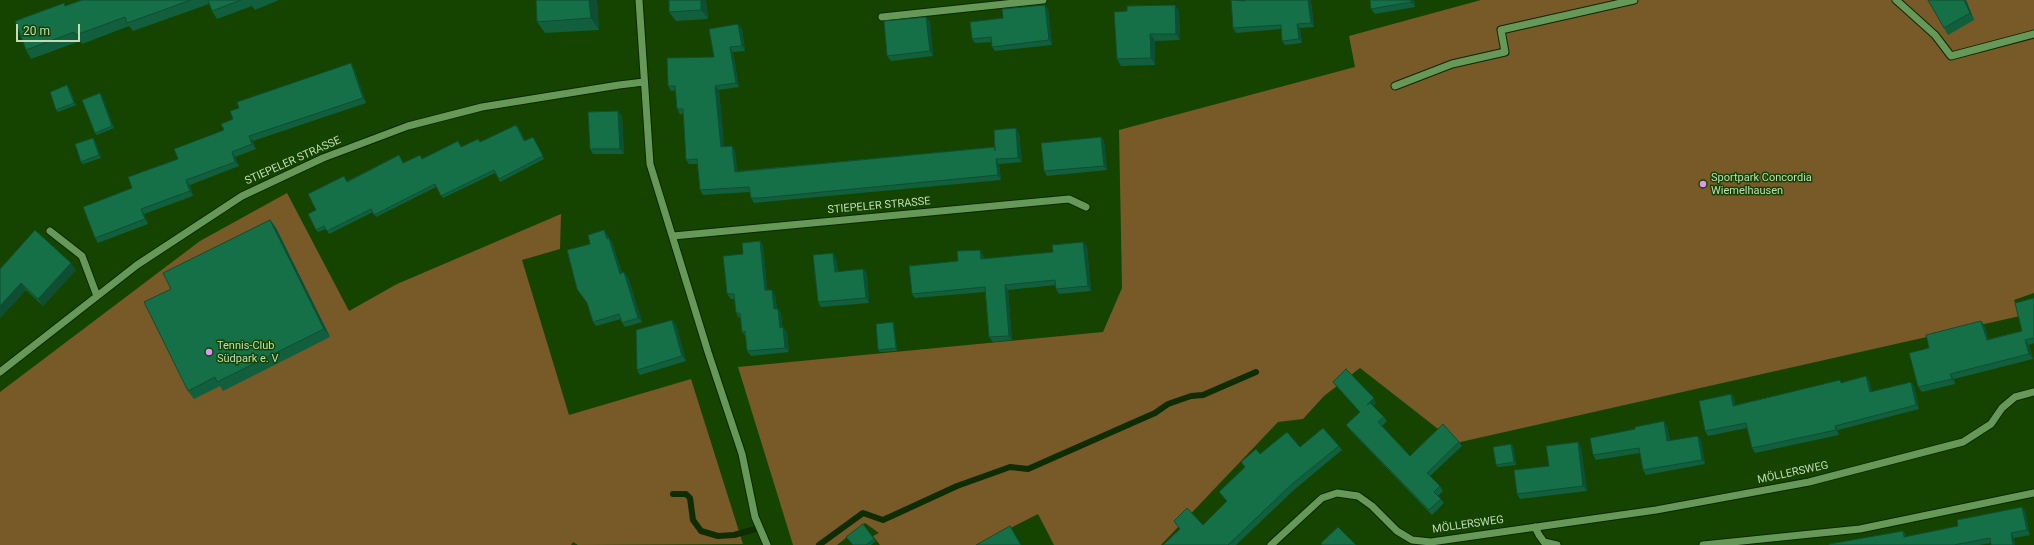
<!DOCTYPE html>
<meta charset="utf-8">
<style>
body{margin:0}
#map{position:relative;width:2034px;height:545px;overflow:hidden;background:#144400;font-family:Roboto,sans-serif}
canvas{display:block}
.scale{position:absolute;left:16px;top:24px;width:64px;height:18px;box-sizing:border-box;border:2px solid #c1dcba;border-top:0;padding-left:5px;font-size:12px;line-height:14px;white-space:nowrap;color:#c1dcba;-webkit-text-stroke:3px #144400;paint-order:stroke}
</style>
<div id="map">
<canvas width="2034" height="545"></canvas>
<div class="scale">20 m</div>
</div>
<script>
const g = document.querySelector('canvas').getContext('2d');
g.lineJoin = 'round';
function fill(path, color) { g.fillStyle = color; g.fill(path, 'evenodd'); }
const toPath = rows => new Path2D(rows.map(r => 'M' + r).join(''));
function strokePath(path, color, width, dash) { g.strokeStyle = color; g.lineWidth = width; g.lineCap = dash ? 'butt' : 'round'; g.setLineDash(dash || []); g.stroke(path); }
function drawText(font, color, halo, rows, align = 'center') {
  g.font = font + ' Roboto,sans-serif'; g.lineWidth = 3; g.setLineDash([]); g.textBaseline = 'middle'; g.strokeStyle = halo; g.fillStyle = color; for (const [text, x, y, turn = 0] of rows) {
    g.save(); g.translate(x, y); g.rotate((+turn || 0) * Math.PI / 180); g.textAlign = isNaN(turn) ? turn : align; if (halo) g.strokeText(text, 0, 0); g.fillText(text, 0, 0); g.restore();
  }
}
const green = toPath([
 [1481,0,2034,0,2034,293,2014,300,2020,316,1456,443,1360,368,1324,396,1303,419,1278,422,1161,545,1054,545,1038,514,977,545,880,545,873,536,879,533,865,523,837,545,793,545,738,367,1103,332,1122,288,1119,130,1355,67,1349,36],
 [287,193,349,311,397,284,561,214,560,249,522,260,569,415,691,379,743,544,578,545,573,542,571,545,0,545,0,392,200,241]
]);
const stream = toPath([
 [673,494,686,494,690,498,693,520,701,531,718,536,734,535,759,528],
 [819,545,863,513,883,520,957,486,1010,467,1028,469,1155,413,1168,404,1191,396,1203,395,1256,372]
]);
const minor = toPath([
 [639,0,650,164,708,352,742,454,755,517,767,545],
 [1896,0,1935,35,1951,56,2034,34],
 [882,17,1043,0],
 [1395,86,1452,64,1505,52,1501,30,1634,0],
 [50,231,82,256,97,296],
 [673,236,1069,199,1086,207],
 [0,372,137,265,242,196,323,158,408,126,482,107,619,85,644,82],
 [1535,527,1539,535,1544,542,1557,545],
 [1271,545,1322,498,1337,493,1358,496,1372,506,1397,531,1412,540,1431,542,1656,510,1809,482,1963,442,1991,424,2002,408,2015,397,2034,392],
 [1703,545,1860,529,2034,493]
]);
const wall = toPath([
 [82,0,279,0,255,10,252,6,217,19,212,11,209,4,133,31,129,26,82,44,80,41,31,59,26,50,64,3,66,6],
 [536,0,597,0,599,30,545,33,537,22],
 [706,0,708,19,676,21,669,12],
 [1245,0,1310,0,1311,2,1314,27,1300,28,1302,43,1285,45,1282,41,1281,29,1236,33,1233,28],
 [1370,0,1414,0,1415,7,1375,14,1371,9],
 [1966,0,1974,20,1948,35,1944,28],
 [1048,9,1052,45,995,51,992,47,992,42,975,43,972,39,1003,18],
 [1179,11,1180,40,1155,41,1155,65,1121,66,1117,59],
 [926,17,930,22,933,56,891,61,887,56],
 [742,29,745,51,733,52,739,87,719,90,724,147,732,146,735,151,737,171,995,147,1019,133,1022,162,999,164,1001,180,764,202,754,203,751,198,750,192,703,195,700,190,697,164,689,164,686,160,683,114,680,114,677,109,676,90,671,91,668,86,714,57],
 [351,63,354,68,366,103,253,141,256,149,235,157,239,166,190,185,193,196,144,214,148,224,98,243,95,238,132,188,224,130,233,119],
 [67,85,69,88,76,105,58,112,56,110],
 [100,93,102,96,114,128,97,135,95,133],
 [622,116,624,154,593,154,590,149],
 [518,127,525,141,533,137,544,159,500,182,495,173,443,198,436,187,376,217,373,212,329,234,326,229,318,232,316,230,316,210,346,179,347,181,399,155,404,163,423,158,460,144,462,147,480,142],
 [1101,137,1104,141,1107,170,1047,176,1044,171],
 [93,138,95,141,101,158,83,164,81,162],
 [270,220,276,228,330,337,223,391,220,386,194,399,188,391,171,289],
 [608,235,609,238,612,242,622,273,628,277,642,322,625,327,622,323,621,319,596,326,593,322,587,303,590,244],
 [760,241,763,246,767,290,775,295,777,309,778,309,781,313,782,327,787,332,789,352,751,356,747,351,746,336,745,336,742,332,740,318,739,318,736,313,734,299,731,299,727,294,743,254],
 [1083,242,1087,247,1091,291,1059,294,1056,289,1056,285,1008,290,1012,340,993,342,989,337,985,292,915,298,912,294,958,261,983,254,984,259,1053,252],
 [836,258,838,272,863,269,867,274,869,303,821,307,818,302],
 [0,269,76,270,43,306,26,290,0,318],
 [2034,298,2034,343,2029,345,2033,359,1954,379,1955,384,1922,392,1918,387,1929,348,1981,321,1985,326,1988,339,2022,331],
 [672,320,676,325,686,361,640,375,637,370],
 [894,325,897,351,880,352,878,350],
 [1866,376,1869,380,1872,392,1914,386,1919,409,1838,430,1839,435,1755,453,1752,448,1747,428,1708,436,1705,431,1731,394,1734,398,1735,405,1842,382],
 [1333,382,1376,403,1373,406,1384,417,1387,421,1382,426,1410,456,1459,442,1462,446,1430,476,1440,486,1443,491,1438,496,1444,503,1432,515,1349,429,1346,425,1360,412,1336,386],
 [1667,426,1670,441,1701,440,1705,464,1646,475,1643,470,1640,453,1596,460,1593,455],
 [1511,444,1513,446,1516,465,1498,467,1496,465],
 [1339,446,1342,450,1295,489,1236,545,1163,545,1180,529,1174,521,1203,525,1227,501,1219,492,1245,467,1241,462,1260,454,1300,447],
 [1581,447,1587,491,1520,499,1517,494,1549,466],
 [2025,511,2030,535,2014,538,2015,545,1991,545,1991,543,1979,545,1829,545,1903,531,1906,535,1906,537],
 [863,524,876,541,871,545,852,545]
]);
const shadedWall = toPath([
 [589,0,597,0,599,30,591,18],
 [701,0,706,0,708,19,701,10],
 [1308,0,1310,0,1311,2,1314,27,1311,23],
 [1411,0,1414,0,1415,7,1411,2],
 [1964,0,1966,0,1974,20,1970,13],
 [1045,5,1048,9,1052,45,1049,40],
 [1175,5,1179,11,1180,40,1176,34],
 [926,17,930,22,933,56,930,51],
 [738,24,742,29,745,51,742,46],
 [1297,24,1300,28,1302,43,1299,39],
 [1150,34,1155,41,1155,65,1151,58],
 [730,47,733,52,739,87,736,83],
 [351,63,354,68,366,103,363,98],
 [67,85,69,88,76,105,74,103],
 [715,86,719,90,725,152,721,147],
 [100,93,102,96,114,128,112,126],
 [618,111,622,116,624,154,620,149],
 [1016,128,1019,133,1022,162,1018,158],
 [249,136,253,141,256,149,252,144],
 [1101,137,1104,141,1107,170,1104,166],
 [93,138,95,141,101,158,99,155],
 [732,146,735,151,738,176,735,172],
 [232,152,235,157,239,166,235,162],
 [996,159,999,164,1001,180,998,175],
 [186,180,190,185,193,196,190,191],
 [141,209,144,214,148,224,145,219],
 [270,220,276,228,330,337,324,329],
 [604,230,608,235,610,243,607,239],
 [609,238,612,242,623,278,620,274],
 [760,241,763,246,768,295,765,290],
 [1083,242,1087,247,1091,291,1088,286],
 [980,250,983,254,984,264,981,259],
 [833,253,836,258,838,277,835,272],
 [71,263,76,270,43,306,38,299],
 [863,269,867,274,869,303,866,298],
 [624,272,628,277,642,322,638,318],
 [21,283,26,290,0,318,0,306],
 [1005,285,1008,290,1012,340,1009,336],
 [772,290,775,295,778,314,774,309],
 [778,309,781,313,783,332,780,328],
 [672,320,676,325,686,361,682,356],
 [1981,321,1985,326,1990,345,1987,340],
 [893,322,894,325,897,351,896,348],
 [783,327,787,332,789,352,785,348],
 [2025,340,2029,345,2033,359,2029,354],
 [1950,374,1954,379,1955,384,1952,379],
 [1866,376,1869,380,1873,397,1870,392],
 [1911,382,1914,386,1919,409,1916,405],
 [1731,394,1734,398,1736,410,1733,406],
 [1374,398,1376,403,1370,410,1367,405],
 [1664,421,1667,426,1670,446,1667,441],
 [1835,426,1838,430,1839,435,1836,430],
 [1698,436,1701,440,1705,464,1702,460],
 [1578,442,1581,447,1587,491,1583,486],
 [1511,444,1513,446,1516,465,1514,462],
 [2022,507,2025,511,2030,535,2027,530],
 [1903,531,1906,535,1907,542,1904,537],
 [2011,533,2014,538,2015,545,2013,545]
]);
const building = toPath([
 [82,0,191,0,127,23,125,17,76,35,74,32,26,50,15,21,64,3,65,6,82,0],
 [208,0,241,0,212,11,208,0],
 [536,0,589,0,591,18,537,22,536,0],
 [669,0,701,0,701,10,669,12,669,0],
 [1231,0,1245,1,1245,0,1308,0,1311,23,1297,24,1299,39,1282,41,1281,25,1233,28,1231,0],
 [1370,0,1411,0,1411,2,1371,9,1370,0],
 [1928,0,1964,0,1970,13,1944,28,1928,0],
 [1045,5,1049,40,992,47,991,37,972,39,970,22,1003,18,1002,9,1045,5],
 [1175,5,1176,34,1150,34,1151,58,1117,59,1114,12,1127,11,1127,6,1175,5],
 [926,17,930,51,887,56,884,21,926,17],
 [738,24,742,46,730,47,736,83,715,86,721,147,732,146,735,172,995,147,995,151,994,130,1016,128,1018,158,996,159,998,175,760,198,751,198,749,187,700,190,697,159,686,160,683,109,677,109,675,86,668,86,667,58,714,57,709,29,738,24],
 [351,63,363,98,249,136,252,144,232,152,235,162,186,180,190,191,141,209,145,219,95,238,83,207,132,188,128,177,178,159,174,149,224,130,221,124,233,119,230,111,239,108,237,102,351,63],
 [67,85,74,103,56,110,50,92,67,85],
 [100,93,112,126,95,133,82,100,100,93],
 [618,111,620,149,590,149,588,112,618,111],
 [516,125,524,141,533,137,543,156,499,179,494,170,441,196,435,184,374,215,371,209,327,231,324,226,316,230,308,214,316,210,308,194,344,176,347,182,399,155,403,163,420,155,422,159,458,141,461,147,478,139,480,142,516,125],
 [1101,137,1104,166,1044,171,1041,143,1101,137],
 [93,138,99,155,81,162,75,144,93,138],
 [270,220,324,329,217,382,215,377,188,391,144,302,171,289,163,273,270,220],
 [35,230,71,263,38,299,21,283,0,306,0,269,35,230],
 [604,230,607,239,609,238,620,274,624,272,638,318,622,323,619,314,593,322,587,303,577,289,567,250,590,244,588,235,604,230],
 [760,241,765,290,772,290,774,309,778,309,780,328,783,327,785,348,747,351,745,331,742,332,740,313,736,313,734,294,727,294,723,256,743,254,742,243,760,241],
 [1083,242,1088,286,1056,289,1055,280,1005,285,1009,336,989,337,985,287,912,294,909,266,958,261,957,251,980,250,981,259,1053,252,1052,245,1083,242],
 [833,253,835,272,863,269,866,298,818,302,813,255,833,253],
 [2034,298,2034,338,2025,340,2029,354,1950,374,1952,379,1918,387,1909,353,1929,348,1926,335,1981,321,1987,340,2022,331,2015,303,2034,298],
 [672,320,682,356,637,370,636,330,672,320],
 [893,322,896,348,878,350,876,324,893,322],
 [1346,369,1374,398,1367,405,1370,403,1384,417,1378,422,1410,456,1443,424,1459,442,1427,473,1440,486,1434,492,1441,499,1429,510,1346,425,1360,412,1333,382,1346,369],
 [1866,376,1870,392,1911,382,1916,405,1835,426,1836,430,1752,448,1746,423,1705,431,1699,401,1731,394,1733,406,1840,380,1841,383,1866,376],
 [1664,421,1667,441,1698,436,1702,460,1643,470,1639,448,1593,455,1590,438,1635,429,1635,427,1664,421],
 [1323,428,1339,446,1292,484,1228,545,1163,545,1180,529,1174,521,1187,508,1203,525,1227,501,1219,492,1245,467,1241,462,1256,449,1260,454,1287,432,1300,447,1323,428],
 [1578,442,1583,486,1517,494,1514,470,1549,466,1546,446,1578,442],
 [1511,444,1514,462,1496,465,1493,447,1511,444],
 [2022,507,2027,530,2011,533,2013,545,1991,545,1990,538,1954,545,1829,545,1829,544,1903,531,1904,537,1958,526,1957,520,2022,507],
 [863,524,874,539,866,545,853,545,846,537,863,524],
 [1010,526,1021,545,976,545,1010,526],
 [1338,527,1356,545,1322,545,1321,543,1338,527]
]);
const markers = [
 [1703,184,4,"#de98f2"],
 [209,352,4,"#de98f2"]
];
const streetNames = [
 ["STIEPELER STRASSE",293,161,-24],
 ["STIEPELER STRASSE",879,206,-5],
 ["MÖLLERSWEG",1793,473,-12],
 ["MÖLLERSWEG",1468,525,-8]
];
const poiNames = [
 ["Sportpark Concordia",1711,178],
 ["Wiemelhausen",1711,191],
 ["Tennis-Club",217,346],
 ["Südpark e. V",217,359]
];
fill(green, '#775a27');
strokePath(stream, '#0e2d03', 6);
strokePath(minor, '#0d2605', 9);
strokePath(minor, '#669857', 7);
fill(wall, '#125f3d');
fill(shadedWall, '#0f4e32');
fill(building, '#156f47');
strokePath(building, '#0f4e32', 1);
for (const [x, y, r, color] of markers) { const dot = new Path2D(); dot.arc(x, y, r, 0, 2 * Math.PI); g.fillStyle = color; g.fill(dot); strokePath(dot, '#144400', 1.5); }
drawText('11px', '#c1dcba', '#144400', streetNames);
drawText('11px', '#c1dcba', '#144400', poiNames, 'left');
</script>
